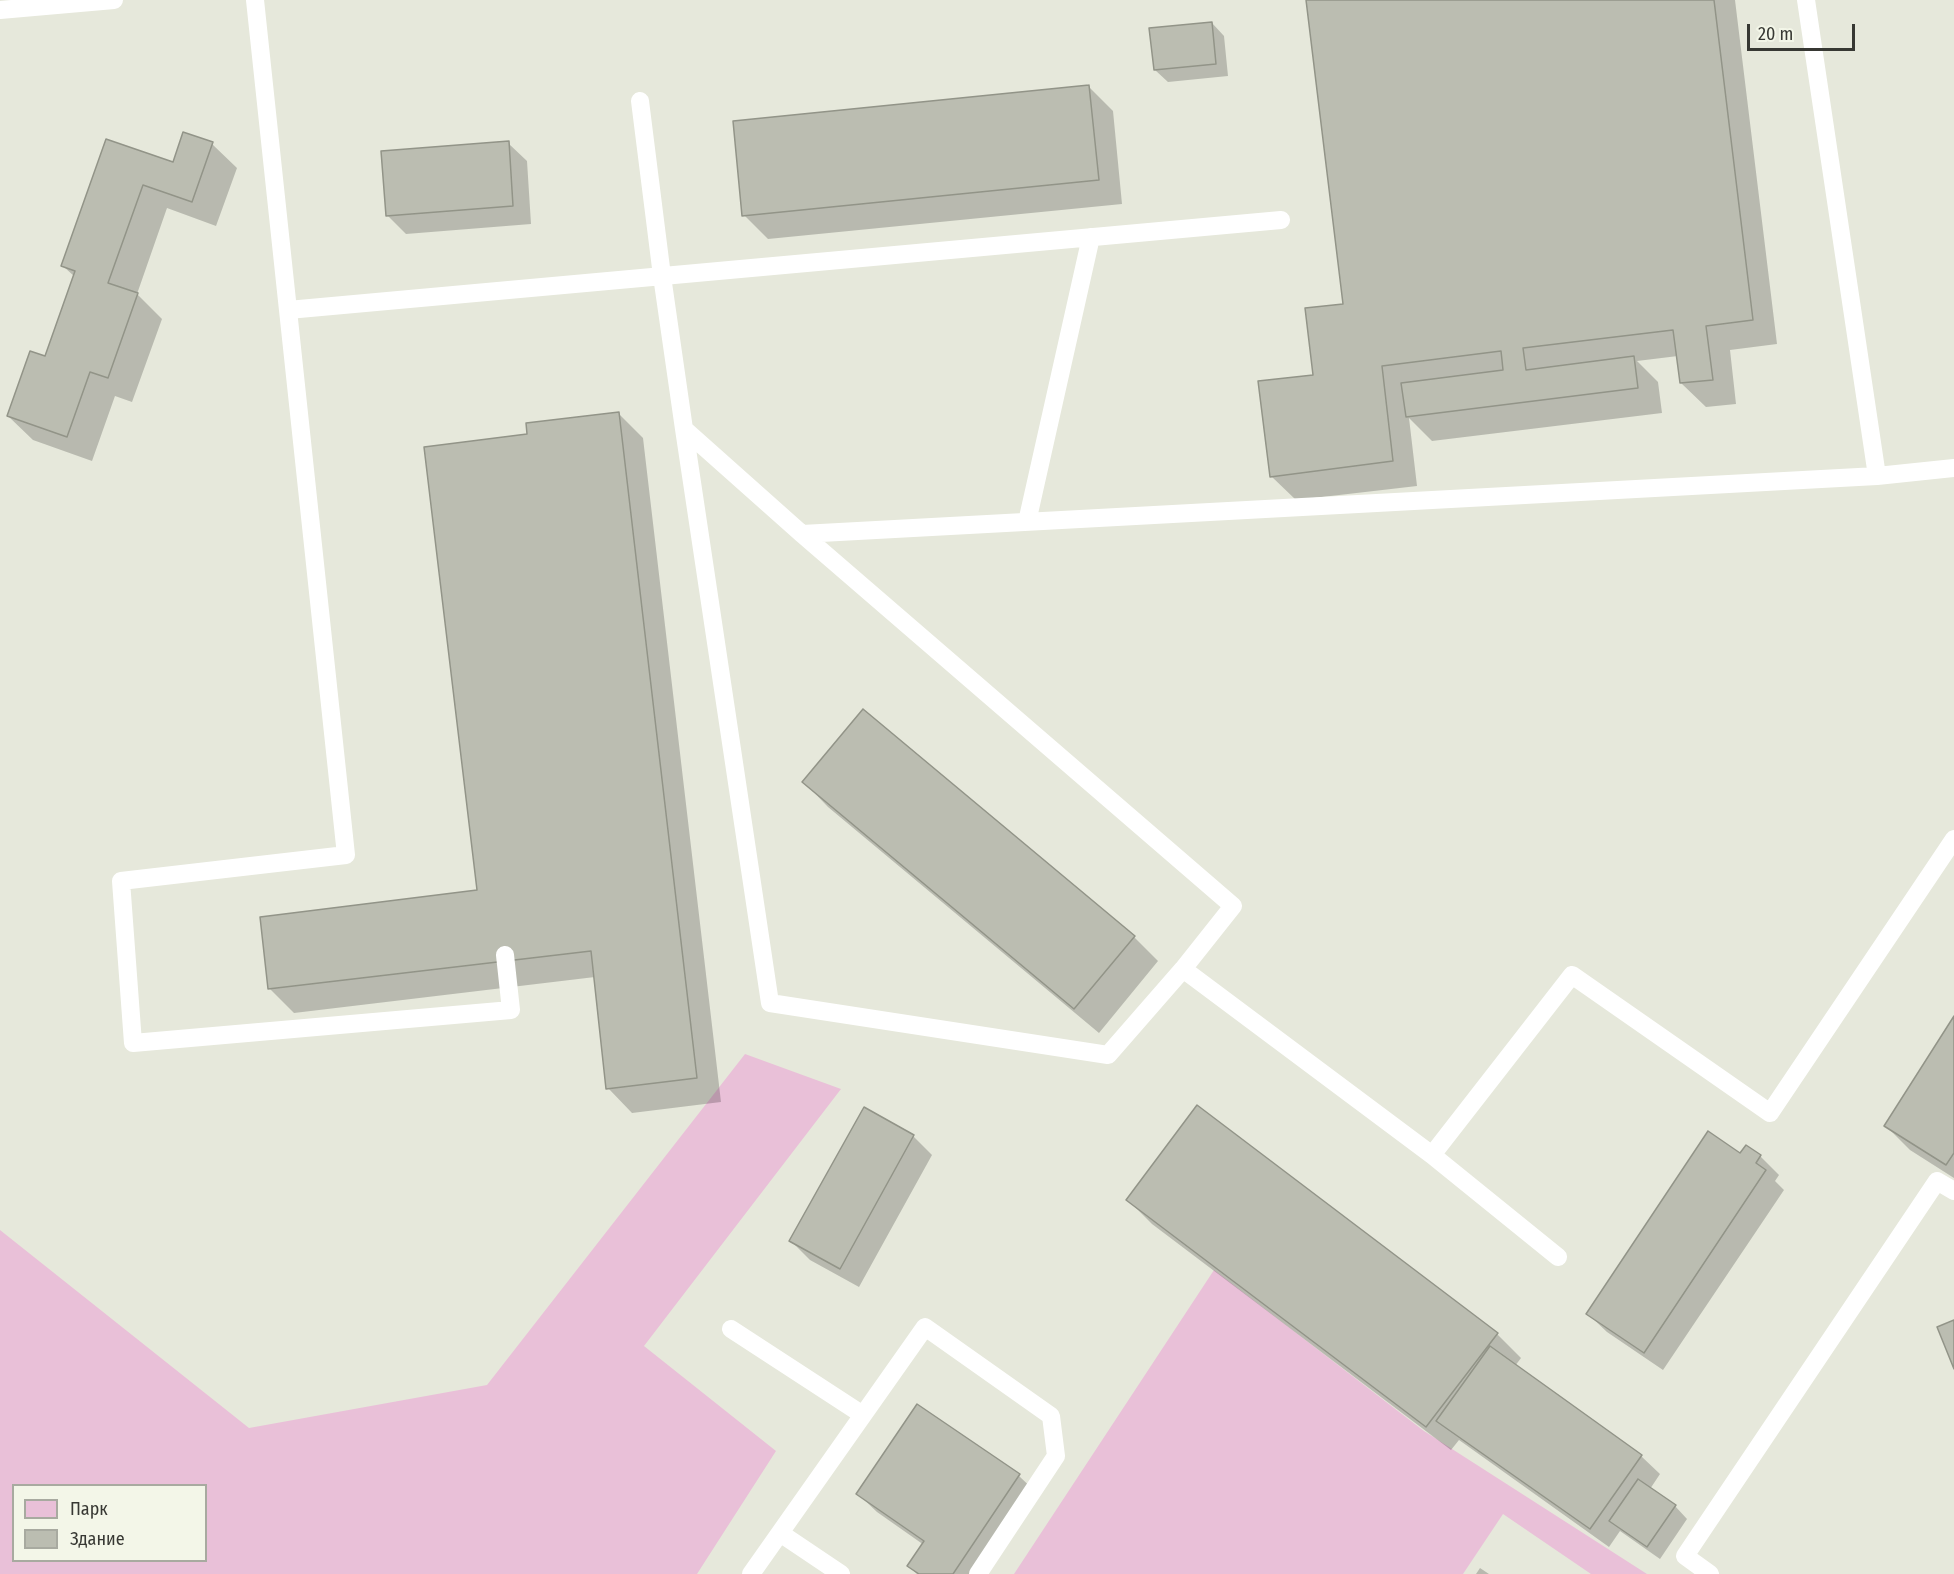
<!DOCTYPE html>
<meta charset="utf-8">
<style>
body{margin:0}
#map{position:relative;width:1954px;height:1574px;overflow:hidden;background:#e6e8db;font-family:"Fira Sans Condensed",sans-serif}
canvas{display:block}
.legend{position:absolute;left:12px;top:1484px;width:195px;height:78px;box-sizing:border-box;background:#f3f6e8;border:2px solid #a8aaa0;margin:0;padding:8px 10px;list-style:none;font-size:18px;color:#373833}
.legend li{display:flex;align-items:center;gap:12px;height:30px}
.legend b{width:30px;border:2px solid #a8aaa0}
.scale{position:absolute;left:1747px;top:24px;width:108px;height:27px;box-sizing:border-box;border:3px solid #373833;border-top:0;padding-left:8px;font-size:18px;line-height:21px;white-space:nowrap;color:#373833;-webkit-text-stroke:4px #f3f6e8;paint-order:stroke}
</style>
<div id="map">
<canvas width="1954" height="1574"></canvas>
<ul class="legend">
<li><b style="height:16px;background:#e9c0d8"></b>Парк</li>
<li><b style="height:16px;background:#bbbdb1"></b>Здание</li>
</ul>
<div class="scale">20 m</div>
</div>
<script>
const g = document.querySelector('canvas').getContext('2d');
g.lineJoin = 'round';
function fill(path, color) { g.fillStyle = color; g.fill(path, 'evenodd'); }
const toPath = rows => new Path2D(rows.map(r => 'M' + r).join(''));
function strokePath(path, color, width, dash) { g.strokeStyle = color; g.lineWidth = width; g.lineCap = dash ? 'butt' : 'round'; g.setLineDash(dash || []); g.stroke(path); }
const green = toPath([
 [745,1054,841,1089,644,1346,776,1451,697,1574,0,1574,0,1230,249,1428,487,1385],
 [14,1486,206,1486,206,1560,14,1560],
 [1214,1270,1424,1431,1647,1574,1591,1574,1503,1514,1463,1574,1014,1574]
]);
const shadow = toPath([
 [1308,0,1735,0,1777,344,1730,350,1736,404,1706,407,1681,383,1678,356,1637,361,1658,382,1662,413,1432,441,1409,418,1417,486,1296,500,1271,476,1345,305],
 [1212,23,1224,36,1228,76,1168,82,1155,70],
 [1089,87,1113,111,1122,204,768,239,744,215],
 [184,134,212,144,237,168,216,226,167,208,137,294,162,319,132,402,115,396,92,461,33,440,8,416,46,358,75,277,63,266,107,141,174,164],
 [508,143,527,161,531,224,406,234,388,216],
 [619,414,643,438,721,1102,632,1113,608,1088,595,977,294,1013,270,989,478,892,529,436],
 [804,782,1134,937,1158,961,1099,1033,828,807],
 [1954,1018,1954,1178,1910,1150,1886,1126],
 [913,1136,932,1155,859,1287,810,1260,791,1241],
 [1746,1147,1760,1156,1779,1175,1775,1181,1784,1190,1663,1370,1607,1332,1588,1314,1741,1155],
 [1128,1200,1497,1334,1521,1358,1515,1366,1641,1456,1660,1474,1650,1489,1675,1506,1687,1519,1660,1559,1620,1531,1609,1547,1459,1440,1451,1450,1152,1224],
 [918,1406,1019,1476,1038,1494,984,1574,917,1574,909,1566,924,1545,877,1512,858,1494],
 [1480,1568,1489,1574,1476,1574]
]);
const building = toPath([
 [1306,0,1714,0,1753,320,1706,326,1713,380,1680,383,1673,330,1523,348,1526,370,1634,356,1638,388,1406,417,1401,383,1503,370,1501,351,1382,366,1393,461,1270,477,1258,381,1313,375,1305,308,1343,304,1306,0],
 [1212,22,1216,64,1154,70,1149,28,1212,22],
 [1089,85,1099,180,742,216,733,121,1089,85],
 [183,132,213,142,192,202,143,185,108,283,138,293,108,378,90,372,67,437,7,416,30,351,45,356,75,271,61,266,106,139,173,162,183,132],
 [509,141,513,206,386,216,381,151,509,141],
 [619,412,697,1078,606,1089,591,951,268,989,260,917,477,890,424,447,527,434,526,423,619,412],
 [863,709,1135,936,1074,1009,802,782,863,709],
 [1954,1016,1954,1153,1946,1165,1884,1126,1954,1016],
 [1197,1105,1498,1333,1426,1427,1126,1200,1197,1105],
 [864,1107,914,1135,840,1269,789,1241,864,1107],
 [1708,1131,1740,1153,1746,1145,1761,1155,1756,1163,1766,1170,1644,1353,1586,1314,1708,1131],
 [1954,1320,1954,1369,1937,1327,1954,1320],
 [1490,1346,1642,1455,1590,1529,1436,1421,1490,1346],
 [917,1404,1020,1474,953,1574,919,1574,907,1566,924,1541,856,1494,917,1404],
 [1638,1479,1676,1505,1647,1547,1609,1521,1638,1479]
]);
const service = toPath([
 [255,0,346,855,121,881,133,1043,511,1010,505,955],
 [1806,0,1877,476,1954,468],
 [0,10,114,0],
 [640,101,662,276,684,429,770,1003,1108,1055,1183,969,1233,906,802,534,684,429],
 [288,310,1281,220],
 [1027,522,1091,237],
 [802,534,1877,476],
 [1183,969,1432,1155,1558,1257],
 [1432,1155,1572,975,1770,1113,1954,839],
 [731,1329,863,1415],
 [780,1533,841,1574],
 [751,1574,925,1327,1051,1416,1056,1456,978,1574],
 [1710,1574,1685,1556,1937,1181,1954,1191]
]);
fill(green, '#e9c0d8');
fill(shadow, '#0003');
fill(building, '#bbbdb1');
strokePath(building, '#929488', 1.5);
strokePath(service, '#fff', 18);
</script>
